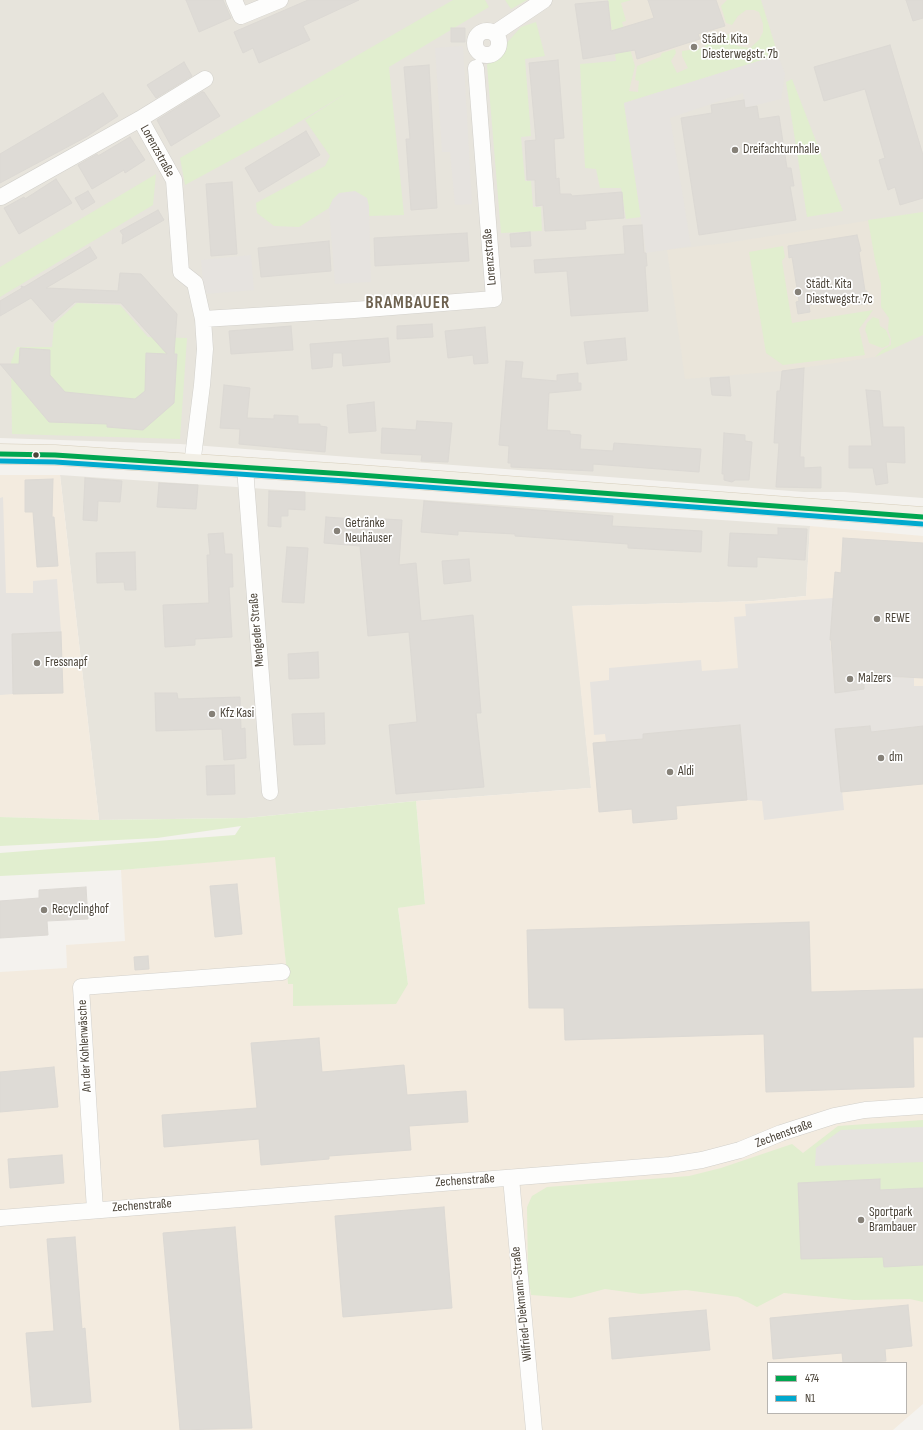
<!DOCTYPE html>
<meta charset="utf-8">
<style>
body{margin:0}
#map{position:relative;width:923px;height:1430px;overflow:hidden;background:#f4f2ee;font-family:"Sofia Sans Condensed",sans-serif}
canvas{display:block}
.legend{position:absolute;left:767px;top:1362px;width:140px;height:52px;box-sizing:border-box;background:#fff;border:1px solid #b7b4b0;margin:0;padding:5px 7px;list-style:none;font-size:12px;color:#4b4439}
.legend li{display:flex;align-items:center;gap:8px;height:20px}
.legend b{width:20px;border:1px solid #b7b4b0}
</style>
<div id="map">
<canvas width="923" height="1430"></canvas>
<ul class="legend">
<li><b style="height:5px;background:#00a651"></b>474</li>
<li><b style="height:5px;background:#00a9ce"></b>N1</li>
</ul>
</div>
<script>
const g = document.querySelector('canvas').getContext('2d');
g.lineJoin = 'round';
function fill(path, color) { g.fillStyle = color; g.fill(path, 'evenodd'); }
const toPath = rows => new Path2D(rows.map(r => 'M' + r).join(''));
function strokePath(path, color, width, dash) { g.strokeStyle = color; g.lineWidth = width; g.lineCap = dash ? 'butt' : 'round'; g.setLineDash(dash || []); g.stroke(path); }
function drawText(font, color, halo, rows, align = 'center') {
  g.font = font + ' "Sofia Sans Condensed",sans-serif'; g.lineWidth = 3.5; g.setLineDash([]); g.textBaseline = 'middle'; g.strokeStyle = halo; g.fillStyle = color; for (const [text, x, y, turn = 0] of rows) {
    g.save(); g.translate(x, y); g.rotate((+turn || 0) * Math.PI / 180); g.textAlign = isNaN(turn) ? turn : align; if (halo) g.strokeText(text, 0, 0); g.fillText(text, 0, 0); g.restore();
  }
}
const residential = toPath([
 [0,0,923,0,923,498,844,492,804,492,180,444,0,438],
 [60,475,810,526,806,596,754,601,573,606,591,788,416,801,247,818,99,820]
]);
const commercial = toPath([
 [0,475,60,475,99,820,0,817],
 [810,526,923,536,923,1404,893,1430,0,1430,0,972,67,968,66,945,125,941,121,870,276,856,288,984,408,984,398,908,425,903,416,801,591,788,572,606,754,601,806,596],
 [768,1363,906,1363,906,1413,768,1413]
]);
const education = toPath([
 [631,0,761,0,778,55,624,103,612,40,609,6],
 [923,212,923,335,875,357,782,371,685,379,667,250,726,243]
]);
const green = toPath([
 [453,0,485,0,489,7,389,67,404,215,369,216,369,206,333,199,329,208,299,227,274,226,257,213,256,203,325,166,330,156,305,120,348,92,283,132,185,185,180,158],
 [505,0,527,0,511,9],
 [608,0,631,0,621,3,626,21,622,22,635,66,629,91,638,92,639,81,635,80,637,66,660,57,662,53,675,49,676,53,671,61,677,73,688,68,682,56,682,51,703,48,710,41,729,34,732,43,738,46,750,48,759,40,763,32,763,24,759,12,754,10,746,10,738,16,732,25,726,23,721,6,727,0,761,0,778,55,624,103,641,217,626,219,621,188,600,188,596,169,585,168,580,64,616,61],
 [536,22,545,56,525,59,531,136,521,137,525,181,531,181,533,207,541,207,542,231,501,233,487,65,521,27],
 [792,79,843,211,807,217,786,82],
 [156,174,153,205,0,297,0,267],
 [923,212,923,335,875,357,882,350,891,345,891,339,888,329,889,318,881,307,881,284,875,260,868,220],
 [783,246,785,257,782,261,792,323,873,310,859,329,865,355,783,365,766,353,749,252],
 [77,303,120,305,148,337,187,338,180,439,12,434,11,362,17,347,52,347,54,324],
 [873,317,879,319,880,326,886,330,890,340,889,345,882,348,869,343,867,335,865,330,867,323],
 [416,801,425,904,398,908,408,984,396,1004,293,1006,293,984,288,984,275,857,121,870,0,876,0,853,235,835,241,826,157,838,0,846,0,817,99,820,247,818],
 [923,1120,923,1302,910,1299,854,1300,784,1293,757,1307,738,1297,686,1290,641,1294,605,1289,571,1298,531,1295,528,1275,527,1207,532,1196,547,1187,689,1176,721,1168,792,1144,803,1153,838,1126]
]);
const parking = toPath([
 [463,46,472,204,455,205,450,152,442,152,435,48],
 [778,55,785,74,781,99,745,108,743,93,670,118,691,246,646,253,624,103],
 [355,191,367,198,369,206,371,282,335,284,329,208,333,199,339,193],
 [251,255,254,290,204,294,201,260],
 [3,497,6,593,33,593,33,581,57,579,61,632,12,634,13,694,0,695,0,498],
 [833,598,830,640,835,692,863,689,864,675,914,678,914,686,923,686,923,726,871,732,870,726,836,729,844,810,764,820,762,801,747,800,740,725,643,734,643,739,606,742,605,734,594,735,590,682,609,680,609,668,701,660,702,671,738,668,734,617,746,616,745,604],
 [923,1127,923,1162,815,1166,816,1148,841,1130]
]);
const building = toPath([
 [186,0,223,0,231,18,199,32,186,0],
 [308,0,359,0,303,26,310,40,297,46,259,63,253,48,243,53,234,32,308,0],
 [648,0,716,0,725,26,698,34,700,39,637,59,635,50,583,59,575,4,608,1,611,31,654,18,648,0],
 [906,0,923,0,923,18,913,21,906,0],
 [451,28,465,28,465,42,451,42,451,28],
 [890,45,923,155,923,198,900,205,895,187,888,190,879,160,885,158,865,89,824,101,814,67,890,45],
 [558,60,564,138,554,139,556,179,559,178,560,194,571,194,572,196,622,192,624,218,585,221,586,229,545,231,543,205,536,206,535,180,527,180,525,141,536,140,529,63,558,60],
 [184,62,192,76,156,98,147,85,184,62],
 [429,65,437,208,411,210,406,139,410,139,404,67,429,65],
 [202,92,204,92,220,116,171,146,157,120,202,92],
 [103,93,118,116,86,137,0,183,0,154,103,93],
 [744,100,745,108,757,106,759,119,779,116,787,168,791,168,794,186,790,186,796,220,699,235,681,118,712,113,711,105,744,100],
 [306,131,320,155,259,192,245,168,306,131],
 [130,137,145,160,125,173,124,170,92,189,78,165,97,154,98,156,130,137],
 [56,179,72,203,19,234,4,208,24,197,25,199,56,179],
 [232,182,237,254,211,256,206,184,232,182],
 [88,191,95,202,82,210,75,198,88,191],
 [158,210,164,220,122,244,123,235,120,231,158,210],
 [642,225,644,253,646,253,647,266,645,266,648,311,571,316,567,271,535,273,534,260,625,254,623,226,642,225],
 [530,232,531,246,511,247,510,234,530,232],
 [467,233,469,261,375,266,374,238,467,233],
 [857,235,861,251,859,252,865,291,867,291,869,303,858,305,857,298,809,305,810,312,798,314,796,302,799,301,792,257,789,258,788,246,857,235],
 [329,241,331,271,261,277,258,248,329,241],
 [90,247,97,258,46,288,118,291,120,273,141,274,177,314,174,354,177,354,174,403,143,430,107,427,107,424,49,422,0,364,19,364,20,348,50,350,50,375,65,392,135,399,145,391,146,353,167,354,121,303,75,302,52,322,31,298,0,316,0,301,22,288,21,286,24,287,90,247],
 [432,324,433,337,397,339,397,326,432,324],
 [291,326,293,350,231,354,229,331,291,326],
 [485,327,488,363,474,364,473,355,448,358,445,331,485,327],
 [388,338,390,362,343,366,342,353,333,353,332,367,312,369,310,344,388,338],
 [625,338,627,360,587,364,584,342,625,338],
 [506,361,523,362,521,378,557,381,557,375,578,373,578,383,581,383,581,390,549,393,547,430,570,431,570,434,581,435,580,449,613,451,614,443,701,449,699,472,593,464,593,471,511,467,511,463,508,463,509,446,499,445,506,361],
 [804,368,800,457,804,457,804,468,821,467,821,488,776,487,779,443,774,443,777,391,780,391,782,371,804,368],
 [729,377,731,396,712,395,710,378,729,377],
 [224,385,250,388,247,418,274,419,274,415,298,416,298,424,320,424,320,426,327,427,325,452,239,444,240,429,220,428,224,385],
 [866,390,880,391,883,427,904,427,905,463,886,462,888,483,876,485,873,468,849,468,849,446,872,446,866,390],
 [374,402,376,431,349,433,347,405,374,402],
 [417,421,452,423,448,462,421,461,422,455,381,453,382,428,416,430,417,421],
 [724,433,745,435,745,441,752,442,749,480,735,480,732,482,724,480,724,474,722,474,724,433],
 [85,478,122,481,120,502,98,501,97,521,83,520,85,478],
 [53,479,52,517,54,517,58,566,37,567,33,512,25,512,25,480,53,479],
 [159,483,198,485,196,509,157,507,159,483],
 [269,491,305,492,305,510,288,509,288,516,281,516,281,527,268,526,269,491],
 [424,501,613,516,612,526,702,531,701,552,628,548,628,544,515,536,515,534,458,531,458,535,421,532,424,501],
 [326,517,368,520,368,518,402,520,399,565,416,563,421,621,473,615,481,713,476,713,484,787,396,794,389,725,417,722,409,632,368,636,360,546,324,543,326,517],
 [778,528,807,529,805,560,757,557,757,567,728,566,730,533,778,535,778,528],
 [223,533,225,554,232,554,233,587,229,587,232,637,195,639,195,645,165,647,163,605,209,603,207,555,210,555,208,534,223,533],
 [843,538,923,543,923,678,864,675,864,689,835,693,831,640,830,640,835,572,841,573,843,538],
 [287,547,308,548,304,603,282,602,287,547],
 [135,552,136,590,125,590,124,582,97,583,96,553,135,552],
 [469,559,471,581,444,584,442,561,469,559],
 [61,632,63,693,13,694,12,634,61,632],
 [318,652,319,678,289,679,288,654,318,652],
 [155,693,177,693,178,699,240,697,241,729,245,728,246,758,224,760,222,729,156,731,155,693],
 [324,713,325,744,294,745,292,714,324,713],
 [740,725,747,800,676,806,677,819,633,823,632,809,599,812,593,743,643,739,643,734,740,725],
 [870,726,871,732,923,726,923,784,841,792,835,729,870,726],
 [234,765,235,794,207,795,206,766,234,765],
 [237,884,242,934,215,937,210,886,237,884],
 [86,887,88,919,47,921,48,935,0,938,0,901,39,898,39,890,86,887],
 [809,922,811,992,923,989,923,1037,913,1037,914,1087,766,1092,764,1034,565,1040,564,1008,529,1008,527,930,809,922],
 [148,956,149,969,135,970,134,957,148,956],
 [319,1038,322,1072,404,1065,407,1095,466,1091,468,1122,409,1126,411,1150,329,1156,329,1159,261,1165,259,1139,164,1147,162,1115,257,1108,251,1043,319,1038],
 [54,1067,58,1107,0,1112,0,1072,54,1067],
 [62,1155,64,1183,10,1188,8,1159,62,1155],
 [880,1179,880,1190,923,1188,923,1265,884,1267,883,1257,801,1259,798,1183,880,1179],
 [444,1207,452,1308,343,1317,335,1216,444,1207],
 [235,1227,252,1428,180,1430,163,1233,235,1227],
 [75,1237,82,1329,85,1328,91,1402,32,1407,26,1333,54,1331,47,1239,75,1237],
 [908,1305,912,1346,885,1349,886,1361,843,1363,842,1353,773,1359,770,1318,908,1305],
 [706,1310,710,1350,612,1359,609,1318,706,1310]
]);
const minor = toPath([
 [234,0,241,16,280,0],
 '475 43a12 12 0 1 1 24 0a12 12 0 1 1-24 0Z',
 [495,33,544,0],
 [140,119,174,180,181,272,195,283,203,319,205,349,202,385,192,465],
 [1,197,140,119,205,79],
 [203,319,354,310,494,299,476,68],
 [245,468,270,792],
 [511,1178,534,1430],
 [95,1210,81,987,282,972],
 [0,1218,670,1165,702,1160,740,1150,781,1133,834,1116,865,1110,923,1106]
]);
const major = toPath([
 [0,454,55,455,346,474,923,517]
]);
const bus1 = toPath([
 [0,454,55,455,346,474,923,517]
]);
const bus2 = toPath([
 [0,461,55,462,346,481,922,524]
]);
const markers = [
 [694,47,4,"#868178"],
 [735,150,4,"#868178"],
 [798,292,4,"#868178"],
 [36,455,3.5,"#4b4439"],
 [337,531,4,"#868178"],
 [877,619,4,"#868178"],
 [37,663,4,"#868178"],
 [850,679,4,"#868178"],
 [212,714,4,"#868178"],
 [881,758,4,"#868178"],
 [670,772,4,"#868178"],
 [44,910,4,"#868178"],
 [861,1220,4,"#868178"]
];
const poiNames = [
 ["Städt. Kita",702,40],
 ["Diesterwegstr. 7b",702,55],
 ["Dreifachturnhalle",743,150],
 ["Städt. Kita",806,285],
 ["Diestwegstr. 7c",806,300],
 ["Getränke",345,524],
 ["Neuhäuser",345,539],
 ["REWE",885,619],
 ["Fressnapf",45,663],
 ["Malzers",858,679],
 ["Kfz Kasi",220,714],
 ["dm",889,758],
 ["Aldi",678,772],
 ["Recyclinghof",52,910],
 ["Sportpark",869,1213],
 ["Brambauer",869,1228]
];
const streetNames = [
 ["Lorenzstraße",157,151,61],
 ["Lorenzstraße",490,257,-95],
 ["Mengeder Straße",257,630,-95],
 ["An der Kohlenwäsche",85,1046,-93],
 ["Zechenstraße",784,1134,-20],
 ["Zechenstraße",465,1181,-4],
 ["Zechenstraße",142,1206,-4],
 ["Wilfried-Diekmann-Straße",522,1304,-96]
];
const districtNames = [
 ["BRAMBAUER",408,304]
];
fill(residential, '#e7e4dc');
fill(commercial, '#f3ebdf');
fill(education, '#eae5da');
fill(green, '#e1eecf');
fill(parking, '#e6e3df');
fill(building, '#dedbd6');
strokePath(building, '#dcd9d4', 1);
strokePath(minor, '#d2d0cb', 17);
strokePath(major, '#d6cebb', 21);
strokePath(minor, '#fdfdfc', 16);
strokePath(major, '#f2efe6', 20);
strokePath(bus1, '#00a651', 5);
strokePath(bus2, '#00a9ce', 5);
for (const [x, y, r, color] of markers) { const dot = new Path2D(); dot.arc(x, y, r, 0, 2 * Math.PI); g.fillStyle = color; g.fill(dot); strokePath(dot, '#fff', 1.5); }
drawText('13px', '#4b4439', '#fff', poiNames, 'left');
drawText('13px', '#4b4439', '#fff', streetNames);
g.letterSpacing = '1px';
drawText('bold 17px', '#6e6250', '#fff', districtNames);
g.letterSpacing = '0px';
</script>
